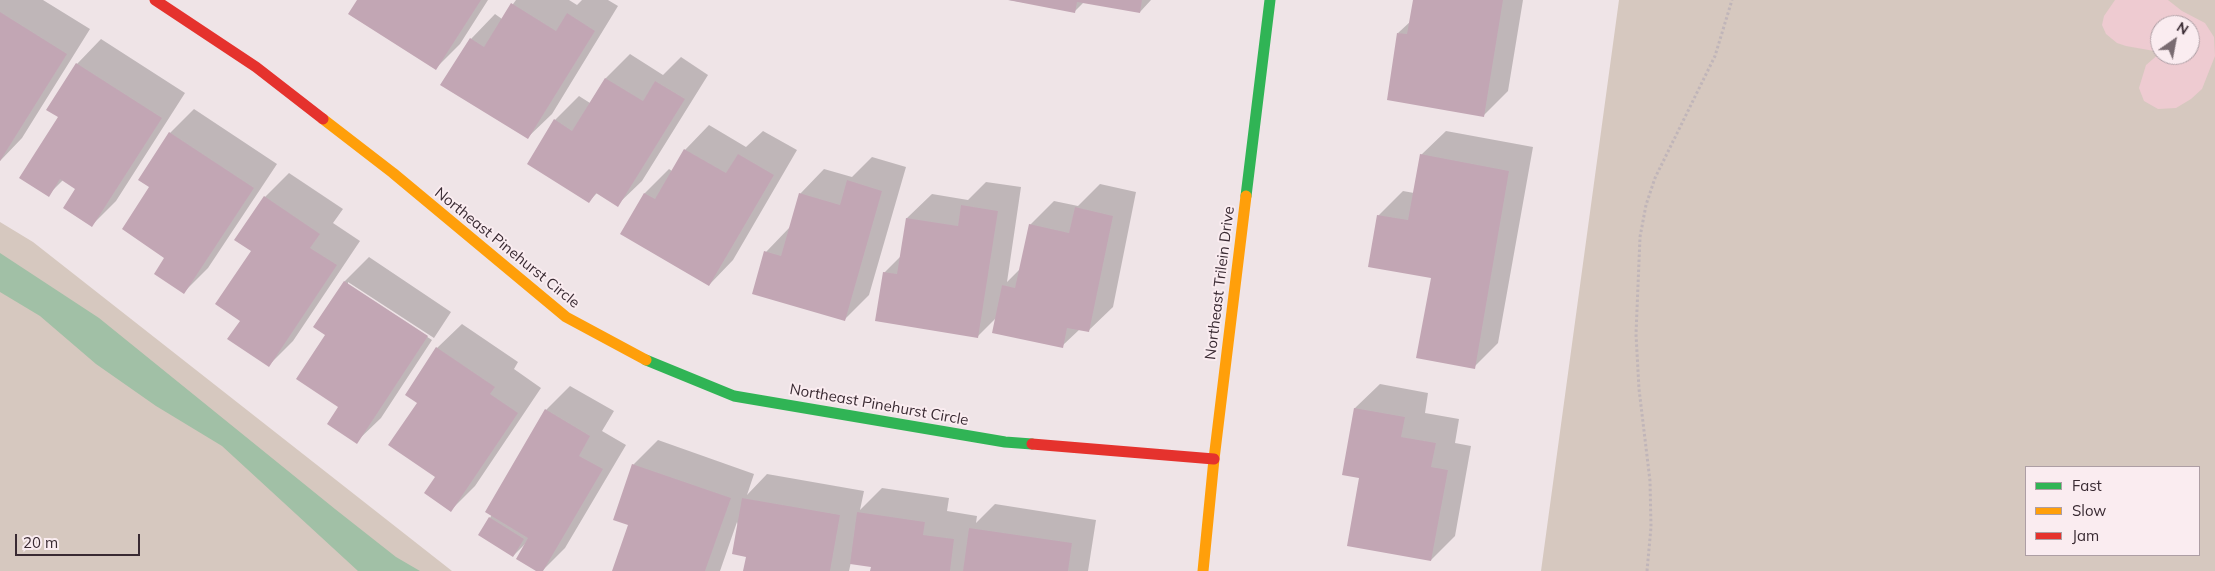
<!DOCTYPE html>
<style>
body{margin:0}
#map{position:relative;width:2215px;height:571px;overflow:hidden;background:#efe4e7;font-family:Mulish,sans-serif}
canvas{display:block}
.legend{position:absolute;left:2025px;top:466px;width:175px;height:90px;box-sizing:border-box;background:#faecf0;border:1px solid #ad9ea4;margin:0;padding:6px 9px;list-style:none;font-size:15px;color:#392a32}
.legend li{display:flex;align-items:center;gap:10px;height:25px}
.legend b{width:25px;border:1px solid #ad9ea4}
.north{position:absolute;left:2150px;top:15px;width:50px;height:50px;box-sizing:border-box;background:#faecf0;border:1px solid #ad9ea4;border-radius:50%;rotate:33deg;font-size:14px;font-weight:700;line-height:20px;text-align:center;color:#392a32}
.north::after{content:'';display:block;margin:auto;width:18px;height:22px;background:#796b71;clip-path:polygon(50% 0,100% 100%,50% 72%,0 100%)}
.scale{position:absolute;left:15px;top:534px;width:125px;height:22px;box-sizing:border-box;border:2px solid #392a32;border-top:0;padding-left:6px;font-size:15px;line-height:18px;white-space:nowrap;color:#392a32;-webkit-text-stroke:4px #faecf0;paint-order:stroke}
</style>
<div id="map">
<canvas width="2215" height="571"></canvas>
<ul class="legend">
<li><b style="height:6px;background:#30b455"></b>Fast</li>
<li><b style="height:6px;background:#ff9f0a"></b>Slow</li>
<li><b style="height:6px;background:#e5322d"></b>Jam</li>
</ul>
<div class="north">N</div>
<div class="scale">20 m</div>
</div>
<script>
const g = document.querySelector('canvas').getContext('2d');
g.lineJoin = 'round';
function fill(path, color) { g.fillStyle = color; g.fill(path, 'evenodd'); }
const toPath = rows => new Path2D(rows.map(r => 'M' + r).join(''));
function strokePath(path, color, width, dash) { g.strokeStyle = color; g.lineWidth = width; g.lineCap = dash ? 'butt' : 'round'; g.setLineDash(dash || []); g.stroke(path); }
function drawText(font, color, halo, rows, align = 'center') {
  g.font = font + ' Mulish,sans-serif'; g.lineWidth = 4; g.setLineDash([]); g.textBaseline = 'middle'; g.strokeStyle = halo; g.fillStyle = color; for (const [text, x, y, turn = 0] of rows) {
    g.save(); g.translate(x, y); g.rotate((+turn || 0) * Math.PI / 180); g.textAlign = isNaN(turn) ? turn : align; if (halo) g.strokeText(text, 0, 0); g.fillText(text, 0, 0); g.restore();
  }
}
const green = toPath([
 [1619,0,2215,0,2215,571,1541,571],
 [2160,25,2190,25,2190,55,2160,55],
 [2026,467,2199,467,2199,555,2026,555],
 [0,222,33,242,452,571,0,571]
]);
const sand = toPath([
 [2115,0,2168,0,2182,11,2205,23,2214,37,2215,56,2202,89,2191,99,2176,108,2158,109,2144,101,2139,88,2146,65,2160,53,2160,55,2190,55,2190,25,2160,25,2160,52,2126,46,2117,43,2106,34,2102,25,2104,16]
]);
const water = toPath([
 [0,253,99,318,335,509,396,557,420,571,358,571,222,446,156,406,96,364,40,316,0,292]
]);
const shadow = toPath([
 [0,0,43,0,90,29,22,138,0,161],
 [358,0,488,0,460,44,436,68],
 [516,0,569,0,577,5,582,0,608,0,618,6,552,114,527,138,471,39,495,14,502,19],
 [1009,0,1151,0,1140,12,1084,2,1075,11],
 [1414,0,1523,0,1508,91,1484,115,1398,33,1411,21],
 [101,39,185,93,116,201,92,225,77,189,63,180,48,195,60,117,77,64],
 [630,54,663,75,681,57,708,75,642,181,617,205,598,192,589,201,555,120,579,96,590,103,606,78],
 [194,109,277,164,208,268,184,292,166,257,151,187,170,133],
 [709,125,746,147,763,131,797,150,733,260,709,285,622,234,645,193,669,169,672,171,685,150],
 [1446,131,1533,147,1498,343,1474,367,1432,277,1378,216,1403,191,1414,193,1421,155],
 [872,157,906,167,869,295,845,319,766,252,790,227,800,194,824,169,852,177],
 [289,173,343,209,333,223,360,241,293,341,269,365,241,320,252,250,265,197],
 [986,182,1021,187,1007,282,1021,268,1030,225,1054,201,1078,206,1100,184,1136,192,1113,307,1088,331,1080,329,1062,346,996,318,978,336,884,273,902,255,907,218,932,194,968,200],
 [369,257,451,312,434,338,348,282,348,285,432,340,381,418,356,442,340,407,326,335,314,327,345,281],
 [462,324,518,362,514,369,541,388,475,486,451,510,436,477,437,348],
 [1380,384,1428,393,1425,413,1459,419,1455,443,1471,446,1455,536,1431,560,1360,477,1355,408],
 [570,386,614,411,602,431,626,445,565,548,542,571,538,571,526,543,513,556,490,518,546,410],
 [658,440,754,474,747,495,767,474,864,491,860,510,882,488,949,498,947,511,977,516,976,523,995,504,1096,520,1088,571,872,571,872,566,851,562,849,571,744,571,747,556,737,522,720,571,614,571,630,524,633,465]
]);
const building = toPath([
 [357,0,481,0,436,70,348,14],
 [1008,0,1142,0,1140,13,1077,2,1075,13],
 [1413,0,1503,0,1484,117,1387,100,1397,33,1407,34],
 [511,3,556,31,567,13,595,31,528,139,440,85,470,38,484,47],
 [0,12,67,54,0,161],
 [76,63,162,118,92,227,63,208,75,189,60,179,49,197,19,178,58,117,46,110],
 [605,78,643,101,655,81,685,99,618,207,596,193,589,203,527,164,554,119,572,131],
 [169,132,254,188,184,294,154,274,164,258,122,229,149,187,138,180],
 [684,149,726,173,738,154,774,175,709,286,620,234,644,193,655,199],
 [1420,154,1509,171,1475,369,1416,358,1431,278,1368,267,1377,215,1408,220],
 [847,180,882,191,845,321,752,294,764,251,781,256,799,193,840,205],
 [264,196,320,234,310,248,337,265,269,367,227,339,240,321,215,304,251,251,234,240],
 [961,205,998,211,978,338,875,321,883,272,897,274,906,218,958,226],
 [1075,207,1113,216,1089,332,1067,328,1063,348,992,333,1002,285,1015,288,1029,224,1069,233],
 [344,281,428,336,357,444,327,424,338,407,296,379,325,335,313,327],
 [436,347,495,387,490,394,518,413,451,512,424,493,435,477,388,445,417,403,405,395],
 [1354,408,1405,417,1401,437,1436,443,1431,467,1448,470,1431,561,1347,546,1359,478,1342,475],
 [545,409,590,436,579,456,603,469,543,571,536,571,516,559,528,538,485,512],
 [632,464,731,498,705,571,612,571,628,525,613,520],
 [742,498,840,515,830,571,743,571,746,557,732,554],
 [857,512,925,522,923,535,954,539,950,571,870,571,871,567,850,564],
 [489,517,524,539,513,557,478,535],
 [969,528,1072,543,1068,571,963,571]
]);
const path = toPath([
 [1647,571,1651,527,1650,481,1639,389,1636,334,1640,237,1646,205,1655,178,1715,56,1732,0]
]);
const fast = toPath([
 [1246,196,1270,0],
 [646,360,734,396,1005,442,1032,444]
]);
const slow = toPath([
 [323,119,393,173,566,317,646,360],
 [1203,571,1214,459,1246,196]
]);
const jam = toPath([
 [155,0,256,67,323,119],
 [1032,444,1214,459]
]);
const streetNames = [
 ["Northeast Pinehurst Circle",507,248,39],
 ["Northeast Trilein Drive",1220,283,-83],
 ["Northeast Pinehurst Circle",879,405,10]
];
fill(green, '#d6c8bf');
fill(sand, '#eecbd1');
fill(water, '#a1c0a6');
fill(shadow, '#0003');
fill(building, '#c2a6b4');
strokePath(path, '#c0b5b9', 3, [2.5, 2.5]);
strokePath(fast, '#30b455', 11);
strokePath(slow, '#ff9f0a', 11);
strokePath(jam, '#e5322d', 11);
drawText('15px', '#392a32', '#faecf0', streetNames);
</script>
